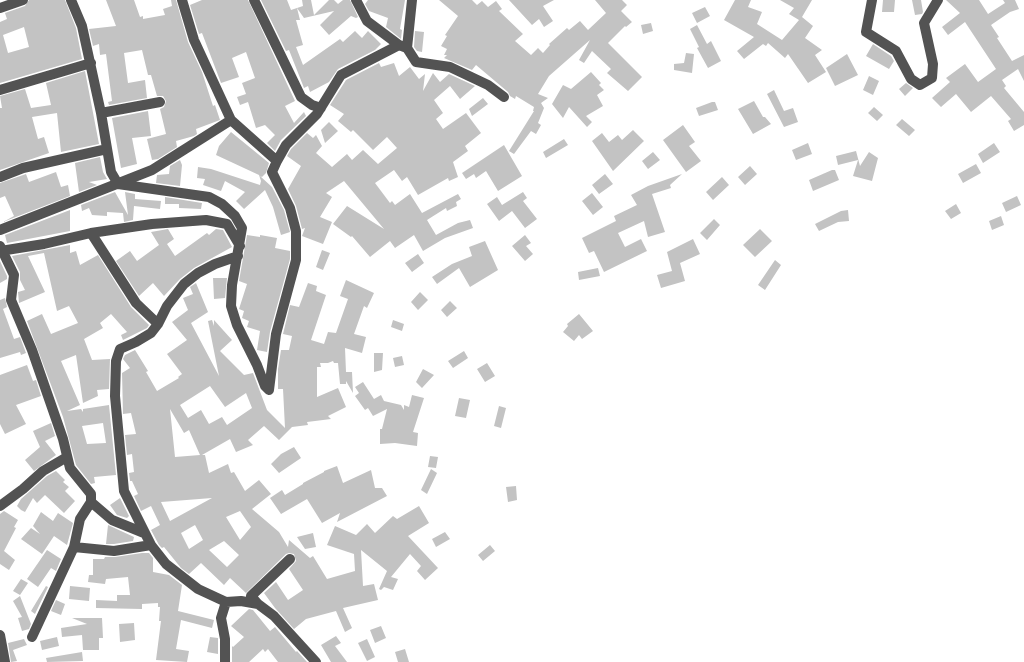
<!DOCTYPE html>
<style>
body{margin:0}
canvas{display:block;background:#fff}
</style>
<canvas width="1024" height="662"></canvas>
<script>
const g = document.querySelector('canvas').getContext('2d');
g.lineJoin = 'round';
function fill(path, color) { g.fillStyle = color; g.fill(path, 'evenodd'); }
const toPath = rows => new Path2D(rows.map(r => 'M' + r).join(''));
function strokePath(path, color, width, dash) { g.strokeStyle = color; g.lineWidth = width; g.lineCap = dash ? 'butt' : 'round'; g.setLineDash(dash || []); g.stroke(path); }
const building = toPath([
 [29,0,65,0,76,28,82,59,0,83,0,22,7,19,5,13,25,6],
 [24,27,29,47,8,53,3,35],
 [106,0,134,0,140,17,143,16,143,19,165,15,163,9,172,6,171,0,176,0,188,42,202,72,213,106,215,105,220,120,196,129,197,134,194,136,176,141,177,147,158,159,152,160,147,139,166,134,160,109,164,107,166,101,163,96,157,96,151,75,148,75,142,50,124,53,128,83,145,80,147,98,109,105,108,102,112,101,106,54,100,55,99,44,93,46,89,29,116,26],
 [202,0,248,0,295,101,285,106,294,123,304,112,306,116,281,140,275,151,267,143,275,135,265,125,256,128,248,102,240,105,237,97,246,94,242,83,255,78,246,52,232,58,239,77,221,83,202,33,199,34,190,5],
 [261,0,287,0,291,10,297,8,300,20,296,20,303,45,296,47,303,65,340,39,343,42,355,31,362,38,368,31,381,44,375,50,338,69,329,82,310,92,308,86,304,88,289,50,286,51],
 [302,0,311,0,314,15,329,0,334,0,338,4,343,0,350,0,358,17,356,18,351,16,329,35,320,25,334,11,304,18,297,8,303,6],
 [368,0,405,0,400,29,402,30,401,39,386,27,388,18,369,11,365,4],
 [439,0,472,0,477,5,482,1,488,7,496,1,502,9,499,11,523,34,515,41,531,55,538,48,543,53,550,45,549,44,567,28,569,30,580,21,588,30,606,13,595,0,622,0,627,5,621,11,632,22,626,27,625,26,608,43,642,77,628,91,607,73,611,69,592,51,584,63,579,60,590,40,549,76,538,94,548,98,541,103,544,108,538,123,541,125,536,134,531,131,514,154,509,151,534,111,533,111,534,107,516,96,515,99,510,96,508,92,476,65,472,70,444,58,447,55,444,55,447,49,441,46,447,36,445,35,458,16],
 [509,0,554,0,543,6,553,21,544,27,539,19,532,25],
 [735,0,751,0,748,7,762,12,757,24,782,40,799,20,789,14,794,8,780,0,812,0,802,17,813,26,805,38,822,50,815,55,826,72,808,83,788,54,785,58,768,43,766,46,763,44,744,59,737,51,754,37,724,20],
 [883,0,895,0,894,12,882,12],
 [912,0,921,0,923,12,922,14,915,15],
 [946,0,979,0,988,14,1005,3,1003,0,1015,0,1019,9,1010,12,991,25,999,37,997,38,1012,61,1024,55,1024,81,1018,69,1002,80,1006,86,1004,88,1024,112,1024,125,1014,131,1008,121,1011,119,991,96,971,112,956,94,941,107,932,98,950,82,946,78,965,64,978,82,996,69,965,22,948,35,942,27,960,13],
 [705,7,710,16,697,23,692,13],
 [651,23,653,31,643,34,641,25],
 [697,25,707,44,711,41,721,61,708,68,697,48,699,47,690,29],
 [415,31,424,32,422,52,417,51,414,47],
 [873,44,891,56,894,61,889,69,866,56],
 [686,53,694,54,692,73,674,70,674,64,684,63],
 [847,54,858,75,835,86,826,68],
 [379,63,381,67,394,63,399,76,410,67,419,79,425,74,423,91,433,73,440,82,449,74,475,86,460,99,450,86,434,100,443,113,436,119,443,129,466,113,481,133,465,146,468,151,453,162,458,177,449,181,448,178,418,195,407,177,402,181,394,170,375,183,390,203,392,201,395,205,410,194,422,213,458,194,461,199,456,202,457,206,447,211,446,208,427,220,436,235,458,223,470,220,473,228,445,238,423,251,414,235,395,248,390,241,370,257,352,236,351,237,333,224,347,206,384,229,344,181,326,193,332,197,320,217,332,222,323,244,302,236,305,228,302,229,296,206,288,189,301,166,287,156,291,149,307,133,313,138,316,135,322,146,316,153,332,167,347,154,352,160,363,150,378,164,397,148,387,137,373,150,353,130,351,132,338,121,344,114,330,105,346,80],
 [85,71,99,144,61,152,57,113,32,117,38,139,44,137,49,153,0,170,0,108,2,108,0,96,25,89,31,108,51,105,46,83],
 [591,72,601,83,599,85,604,90,597,95,603,106,586,116,592,122,587,127,569,107,563,118,552,104,563,85,571,89],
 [869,76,879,81,873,95,863,90],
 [906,83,913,88,905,96,899,89],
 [774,90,784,111,793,108,798,122,784,127,767,94],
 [483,98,488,104,472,116,469,109],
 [754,101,763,117,765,117,771,124,753,134,738,109],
 [712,102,715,102,718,110,699,116,696,108],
 [874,107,883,115,877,121,868,113],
 [148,111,151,136,132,138,137,164,121,168,112,118],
 [902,119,915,130,909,136,896,125],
 [329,122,338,131,325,143,321,130],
 [683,125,695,142,689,146,701,161,686,172,663,140],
 [633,130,644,141,613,171,592,141,602,133,609,142,618,135,622,140],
 [231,132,269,163,266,173,262,177,260,176,272,187,284,210,290,232,281,235,273,207,265,190,244,209,236,201,245,192,225,181,221,191,203,185,205,179,197,178,198,167,211,169,260,185,261,181,259,175,216,155,219,146],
 [564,139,568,145,546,158,543,152],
 [808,143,812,154,796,160,792,150],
 [994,143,1000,152,983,163,978,154],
 [504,145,522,176,498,191,486,171,476,178,474,174,466,179,462,173],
 [856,151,860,166,869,152,878,158,872,181,853,176,858,160,838,165,836,156],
 [653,152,660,160,648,169,642,161],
 [100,157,103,172,107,179,89,182,97,185,79,192,75,163],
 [180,160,182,165,180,186,156,183,157,175,169,174,170,166],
 [976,164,981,173,963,183,958,174],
 [750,166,757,174,745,185,738,177],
 [832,170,835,170,839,180,813,191,809,180],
 [56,172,61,187,68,185,70,196,3,222,14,216,5,196,0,198,0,183,26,174,29,182],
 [605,174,613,184,599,194,592,185],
 [682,174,670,185,671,188,652,194,665,232,648,237,644,221,618,233,625,247,641,239,647,251,604,272,594,251,589,253,582,238,616,221,614,216,637,205,631,195,648,186],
 [722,177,729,185,713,200,706,192],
 [115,192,128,215,125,192,135,194,135,199,161,201,160,209,134,206,133,220,124,222,123,213,107,212,107,216,92,215,89,208,82,211,81,205],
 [523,192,527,198,523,201,537,219,525,228,512,211,499,221,487,204,497,197,502,205],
 [592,193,603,207,593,215,582,201],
 [1017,196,1021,205,1006,212,1002,203],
 [165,197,202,203,201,209,179,208,179,204,165,204],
 [956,204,961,213,951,219,945,211],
 [70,210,70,231,7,243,5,235],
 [848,210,849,221,838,222,819,231,815,224,841,211],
 [1001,216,1004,225,992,230,989,221],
 [714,219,720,225,707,240,700,233],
 [168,229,174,239,167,244,175,256,207,233,209,235,216,229,223,230,232,247,194,268,180,279,164,296,153,283,139,296,116,261,130,251,137,261,159,245,151,232],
 [760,229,772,241,755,257,743,245],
 [247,235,260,237,260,235,277,238,275,248,290,251,290,259,270,332,267,352,257,350,260,331,247,327,249,321,242,318,244,311,239,309,247,284,239,281],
 [525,235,531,243,526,246,533,254,525,261,512,246],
 [693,239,700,254,680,263,685,281,661,288,657,275,672,271,667,252],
 [485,241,498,270,470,287,459,268,437,284,432,277,452,264,472,256,469,247],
 [70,245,70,253,76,251,80,265,98,255,131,307,149,325,147,328,123,340,121,335,127,332,111,314,100,323,103,328,84,339,92,360,110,359,109,389,97,390,98,396,83,403,76,355,61,361,80,405,67,411,81,409,83,412,83,409,109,405,116,475,94,477,95,483,91,484,76,465,63,417,27,321,42,314,51,334,78,323,69,306,57,311,44,253,28,256,45,292,19,303,18,292,25,290,20,280,20,272,12,256],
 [103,423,106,443,87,444,82,426],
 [322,250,330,253,323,270,316,267],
 [418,254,424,263,412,272,405,263],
 [775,260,781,265,765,290,758,285],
 [0,261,7,276,7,279,0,283],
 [598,268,600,276,579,280,578,272],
 [213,278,227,278,225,298,214,299],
 [346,280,374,293,367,308,364,306,354,334,366,337,362,353,345,348,346,372,352,372,353,393,346,381,346,384,340,384,338,363,334,363,333,361,328,363,320,363,321,367,317,367,317,397,338,388,346,407,328,416,331,419,307,422,308,425,292,427,279,440,264,426,248,440,253,445,236,452,230,439,202,455,205,455,209,473,228,464,231,473,234,472,245,491,259,480,271,494,252,509,279,532,288,547,289,540,310,558,313,556,327,579,355,571,354,554,327,545,335,526,356,535,367,524,375,533,393,516,397,519,419,506,429,523,408,536,438,568,425,580,417,571,421,566,410,554,391,577,398,579,393,590,384,587,381,590,379,589,387,571,361,550,363,586,374,584,378,600,343,608,352,628,345,632,336,611,306,619,294,629,275,608,264,593,276,582,288,600,303,590,289,569,296,561,294,554,289,553,286,554,246,593,230,578,224,585,201,563,189,574,181,568,164,547,162,548,159,545,151,530,160,525,151,506,141,511,134,496,138,494,132,481,130,481,129,473,134,472,132,454,127,455,125,435,136,434,131,413,123,414,122,373,130,368,123,359,125,355,135,350,148,371,146,372,157,391,179,378,178,377,182,374,167,354,187,340,172,322,188,310,183,298,193,294,190,287,196,283,208,312,191,323,219,376,208,321,212,320,214,326,214,320,232,340,220,351,244,375,253,373,267,410,285,428,283,389,278,389,278,369,281,350,289,350,292,336,283,334,290,305,299,307,308,283,317,286,316,291,326,295,311,340,324,344,328,332,336,333,348,299,340,296],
 [210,386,225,407,246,393,252,408,227,425,222,417,209,424,201,410,188,418,180,405],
 [170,409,184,433,189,430,200,455,175,457],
 [212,498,170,521,161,502],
 [240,511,251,527,240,540,226,517],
 [195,525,203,540,189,549,181,533],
 [224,541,239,555,227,567,209,550],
 [420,292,428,300,418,310,411,302],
 [5,298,7,307,3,309,14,339,20,337,26,353,21,355,20,352,0,358,0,300],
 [450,301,457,308,447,317,441,310],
 [579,314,593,331,582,339,579,335,574,341,563,332,568,326,567,324],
 [393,320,404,324,402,331,391,327],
 [464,351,468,358,453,368,448,361],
 [374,353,383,353,382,370,374,372],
 [402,356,404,365,395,367,393,358],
 [487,363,495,376,485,382,477,369],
 [27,365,33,381,36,380,41,396,16,405,26,424,5,434,0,424,0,375],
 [423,369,434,375,422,388,416,382],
 [363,382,374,399,381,395,384,401,401,405,404,410,404,405,409,407,412,395,424,398,413,432,418,433,417,446,395,443,380,444,380,429,382,429,387,409,373,416,368,408,365,410,355,396,359,393,355,387],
 [459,398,470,400,466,418,455,416],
 [499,406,506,408,501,428,494,426],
 [51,423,55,436,45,441,56,455,34,471,25,460,40,447,33,431],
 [294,447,301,458,279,473,271,464,281,454],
 [430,456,438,457,436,468,428,467],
 [337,466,343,483,371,470,375,488,382,488,387,496,337,522,340,513,322,523,307,499,281,514,270,498,282,490,285,495,303,484,303,483,324,472,324,471],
 [431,469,437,473,427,494,421,490],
 [56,471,65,480,63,482,69,487,65,491,75,501,64,513,45,495,37,503,33,498,25,512,21,510,17,506,21,499,47,476],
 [516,486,517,500,508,502,506,487],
 [120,498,129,516,127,518,117,515,110,505],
 [4,511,18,520,14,527,16,528,4,551,15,560,9,570,0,564,0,514],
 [41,512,53,521,58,513,73,523,67,545,54,536,42,554,21,539,31,528,40,534,33,526],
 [108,525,134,537,133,541,114,544,106,544],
 [445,532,450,539,436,547,432,539],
 [313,533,316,547,305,549,297,537],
 [490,545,495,551,483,561,478,555],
 [47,550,61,559,56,571,51,568,38,587,27,579],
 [142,553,149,553,153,558,153,572,169,575,182,585,178,611,214,620,212,628,181,620,176,649,189,651,187,662,156,660,161,621,159,621,160,607,158,607,158,603,142,604,142,609,96,608,96,600,117,601,117,595,130,595,128,577,106,579,105,584,88,582,89,575,93,575,93,559,104,559,105,557,115,557],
 [21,579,28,583,20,595,13,591],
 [46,586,48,587,35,614,31,611],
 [70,586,90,588,89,601,69,599],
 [20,596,31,624,29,629,22,631,18,618,22,617,13,601],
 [56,600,65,604,61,615,51,611],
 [249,609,253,610,270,631,275,627,296,652,297,651,307,662,278,662,268,649,265,652,263,649,249,662,232,662,232,646,233,647,244,637,231,626],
 [72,618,102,618,103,638,99,638,99,650,83,650,82,635,62,637,61,628,87,624],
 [134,623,135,640,120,642,119,624],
 [381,626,386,638,375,643,370,630],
 [336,636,341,643,335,646,347,662,331,662,321,645],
 [57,637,59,646,42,650,40,641],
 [210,637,218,638,218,654,207,652],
 [24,639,27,645,13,650,17,661,11,662,8,643],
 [367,639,375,657,367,661,358,643],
 [405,649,409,662,398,662,395,652],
 [82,652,83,661,47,662,46,658]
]);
const minor = toPath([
 [71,0,82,26,101,113,111,172,118,184,209,197,222,204,235,216,242,228,232,285,231,306,237,325,257,365,265,386,269,390],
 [182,0,194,40,231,120,277,161],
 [254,0,301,97,312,105,321,108],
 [356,0,367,21,399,45,407,48,416,62,450,67,488,85,504,97],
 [872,0,866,32,896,51,911,79,920,85,932,78,933,64,924,23,938,0],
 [0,8,23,0],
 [407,48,412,0],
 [0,90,91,63],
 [101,113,160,102],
 [0,177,23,168,107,149],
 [0,230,152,170,231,120],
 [91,233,136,303,158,324],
 [0,246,14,275,11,300,32,350,63,439,70,468,91,494,91,502,112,520,144,533],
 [0,251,44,244,91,233,152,224,206,220,227,224,240,246],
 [238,256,215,264,198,273,184,284,167,306,158,324,151,333,136,342,120,349,116,361,115,396,124,491,151,545,166,564,198,589,226,602,241,601,258,604],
 [269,390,276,334,296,260,296,231,290,208,272,172,277,161,286,145,317,114,341,75,399,45],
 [0,506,23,489,43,471,67,457],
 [74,547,114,551,151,545],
 [290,559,251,596,258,604,274,616,316,662],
 [0,635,5,662],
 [32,637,74,547,80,519,91,502],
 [225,662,225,639,221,618,226,602]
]);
fill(building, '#c3c3c3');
strokePath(minor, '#535353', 10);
</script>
